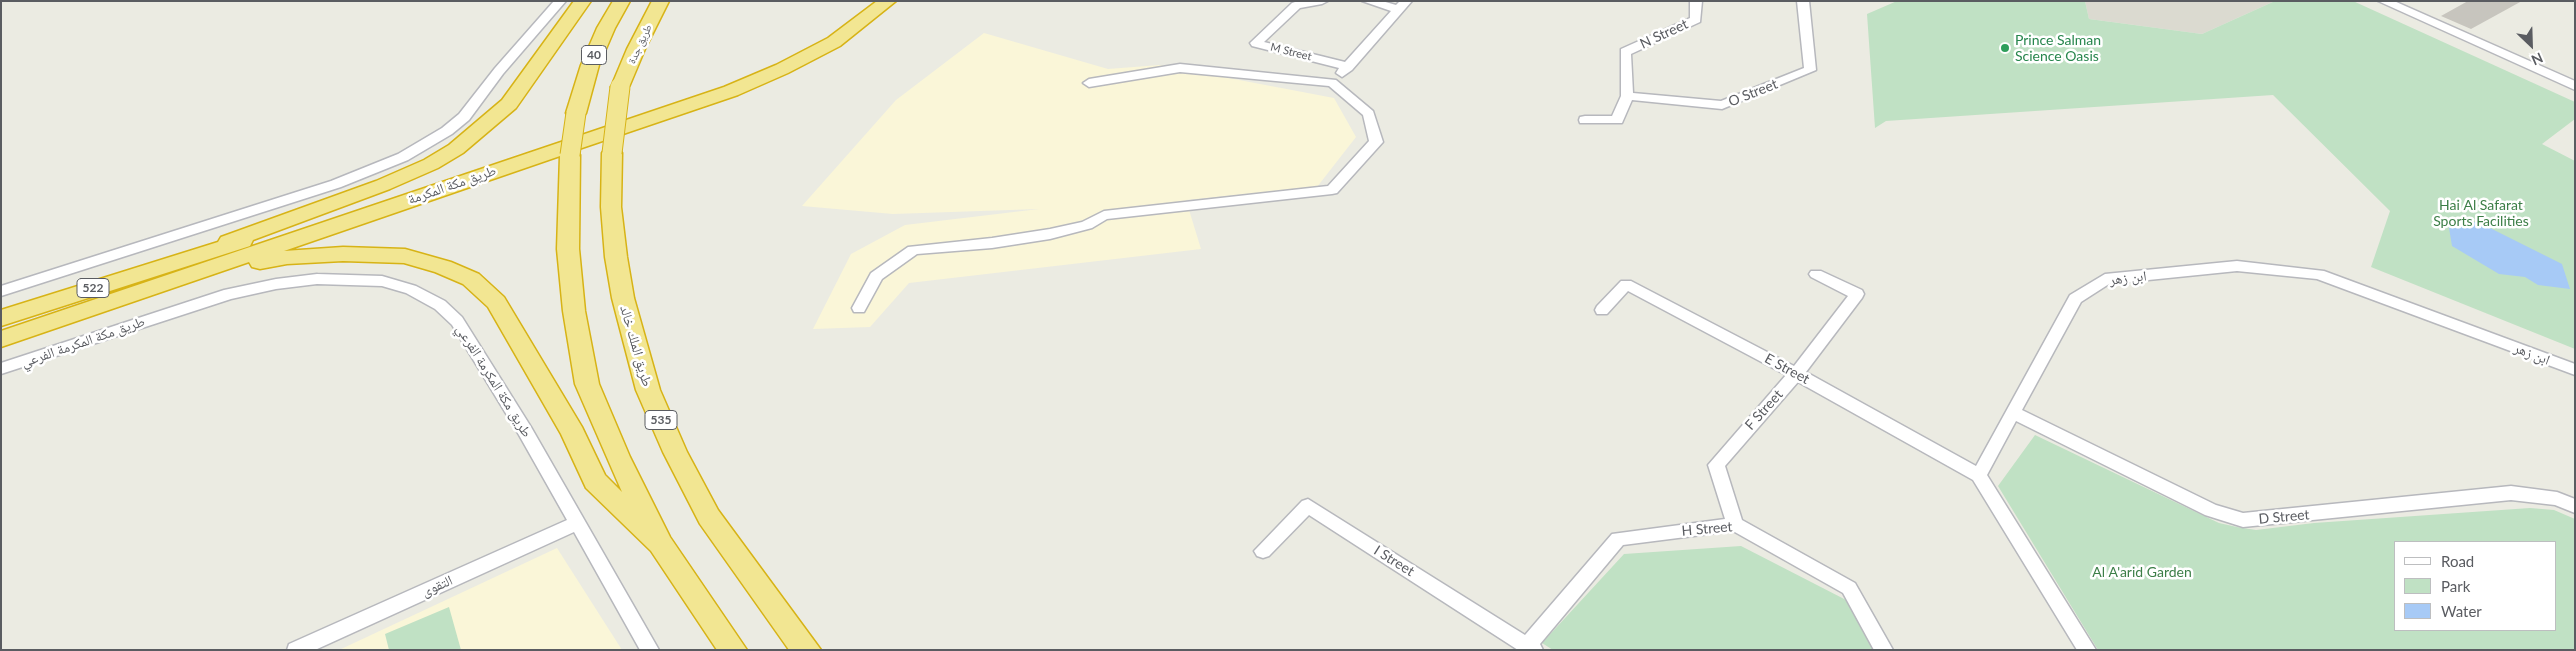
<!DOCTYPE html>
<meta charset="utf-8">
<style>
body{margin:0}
#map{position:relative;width:2576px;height:651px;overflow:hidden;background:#ebebe2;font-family:Lato,sans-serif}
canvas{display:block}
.frame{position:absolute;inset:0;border:2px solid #5a5c61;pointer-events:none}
.legend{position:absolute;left:2394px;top:541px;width:162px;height:90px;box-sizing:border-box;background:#fff;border:1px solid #bdbec0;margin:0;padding:6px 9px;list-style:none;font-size:15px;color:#5a5c61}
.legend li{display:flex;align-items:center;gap:10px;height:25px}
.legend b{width:25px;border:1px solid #bdbec0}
.north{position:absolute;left:2506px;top:20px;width:50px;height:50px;-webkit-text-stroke:4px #fff;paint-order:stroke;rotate:156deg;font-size:14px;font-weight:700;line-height:20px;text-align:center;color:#5a5c61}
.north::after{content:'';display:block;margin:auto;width:18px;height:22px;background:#5a5c61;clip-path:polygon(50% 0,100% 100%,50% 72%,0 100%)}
</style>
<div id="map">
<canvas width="2576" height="651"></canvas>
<div class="frame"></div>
<ul class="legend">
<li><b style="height:6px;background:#fff"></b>Road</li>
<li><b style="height:14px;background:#c0e1c4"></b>Park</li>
<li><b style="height:14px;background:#a7caf6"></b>Water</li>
</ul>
<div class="north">N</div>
</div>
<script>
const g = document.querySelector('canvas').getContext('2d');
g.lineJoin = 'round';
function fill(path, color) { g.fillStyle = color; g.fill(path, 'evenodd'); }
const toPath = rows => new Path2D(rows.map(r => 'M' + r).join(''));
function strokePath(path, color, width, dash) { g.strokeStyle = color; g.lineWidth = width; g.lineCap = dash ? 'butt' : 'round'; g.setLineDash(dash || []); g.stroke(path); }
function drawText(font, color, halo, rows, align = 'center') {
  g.font = font + ' Lato,"Noto Naskh Arabic",sans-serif'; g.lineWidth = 5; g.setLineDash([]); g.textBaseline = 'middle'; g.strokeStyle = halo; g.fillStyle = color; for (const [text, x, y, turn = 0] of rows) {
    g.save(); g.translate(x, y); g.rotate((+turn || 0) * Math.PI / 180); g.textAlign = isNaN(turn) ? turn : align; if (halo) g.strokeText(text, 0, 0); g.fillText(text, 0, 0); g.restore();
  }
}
const commercial = toPath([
 [984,33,1108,69,1160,65,1334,98,1356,137,1317,187,1186,200,1201,249,909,283,870,327,813,329,851,254,905,225,1039,209,893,214,802,206,896,100],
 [557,548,622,650,339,650]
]);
const education = toPath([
 [2085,1,2275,1,2202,34,2089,19]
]);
const green = toPath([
 [1897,1,2085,1,2089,19,2202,34,2275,1,2353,1,2575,102,2575,119,2542,144,2575,161,2575,349,2371,267,2390,211,2273,95,1886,121,1875,128,1867,14],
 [2035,435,2219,523,2237,527,2256,530,2314,523,2530,508,2554,510,2575,519,2575,650,2098,650,1998,486],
 [2395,542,2555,542,2555,630,2395,630],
 [1741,546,1850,602,1876,650,1553,650,1542,643,1624,554],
 [449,607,461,650,389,650,385,634]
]);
const water = toPath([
 [2448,222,2478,222,2562,264,2570,289,2538,285,2525,277,2499,274,2452,246]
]);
const building = toPath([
 [2468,1,2522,1,2471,29,2441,16]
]);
const minor = toPath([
 [554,1,566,1,503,74,469,120,452,134,408,160,341,187,1,296,1,286,331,181,398,154,442,128,459,114,495,68,554,1],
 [1298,1,1328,1,1322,4,1300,8,1264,42,1345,62,1391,11,1362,1,1382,1,1396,5,1400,1,1412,1,1352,70,1342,77,1336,73,1339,68,1252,46,1250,43,1292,3,1298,1],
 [1690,1,1702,1,1700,22,1631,54,1633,93,1721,101,1804,68,1797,1,1809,1,1816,70,1722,109,1632,100,1622,123,1580,123,1579,120,1580,117,1585,116,1612,116,1621,96,1621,49,1690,18,1690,1],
 [2378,1,2394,1,2575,81,2575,90,2378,1],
 [1180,64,1336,80,1373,111,1383,142,1337,193,1332,194,1107,219,1092,228,1050,239,992,248,917,254,882,279,864,312,854,312,852,308,871,273,908,247,992,238,1050,229,1082,222,1104,211,1328,186,1369,141,1363,115,1329,86,1180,72,1089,87,1083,83,1089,79,1180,64],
 [2237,261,2324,271,2575,364,2575,375,2317,279,2237,271,2109,284,2081,302,2022,410,2216,505,2243,513,2511,486,2557,492,2575,499,2575,513,2555,505,2511,500,2243,527,2205,515,2016,421,1987,475,2096,650,2077,650,1973,480,1798,382,1725,466,1742,520,1855,583,1893,650,1874,650,1843,593,1733,531,1623,545,1540,644,1543,650,1518,650,1309,515,1269,556,1263,558,1257,556,1254,551,1302,501,1308,499,1525,635,1612,534,1725,519,1708,465,1786,375,1628,291,1607,314,1597,314,1595,310,1597,306,1621,281,1631,281,1794,366,1848,296,1811,277,1809,274,1811,271,1821,271,1862,290,1864,294,1862,298,1806,372,1976,466,2070,295,2105,274,2237,261],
 [317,274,382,276,416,286,445,301,462,317,531,427,659,650,640,650,574,532,315,650,287,650,289,644,567,520,519,435,452,325,435,309,406,293,382,286,317,284,276,289,231,299,1,374,1,363,224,290,276,279,317,274]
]);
const highway = toPath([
 [574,1,591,1,516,108,463,153,438,168,390,189,253,240,250,246,1,326,1,310,218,242,221,237,376,181,424,160,449,145,502,100,574,1],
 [613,1,630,1,615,28,599,65,586,113,583,117,576,119,569,117,566,113,581,65,597,28,613,1],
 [652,1,669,1,645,49,629,87,627,91,613,91,611,87,627,49,652,1],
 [877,1,896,1,840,46,788,73,738,95,576,150,580,155,579,249,585,311,599,384,630,457,670,537,747,650,717,650,651,551,586,488,561,434,488,307,463,284,435,272,404,263,343,261,287,264,260,269,252,267,249,262,1,347,1,331,724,87,776,65,828,38,877,1],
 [560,156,557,249,563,311,575,384,622,492,605,475,582,427,504,297,479,274,451,262,405,249,343,247,284,251,560,156],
 [612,147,619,149,622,153,621,207,627,257,634,298,660,390,687,452,718,510,821,650,789,650,787,647,700,524,663,452,636,390,612,298,605,257,601,207,602,153,605,149,612,147]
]);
const highwayBridge = toPath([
 [612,153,620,87],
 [570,155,576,113]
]);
const markers = [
 [2005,48,5,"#2e9e5b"]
];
const farStreetnames = [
 ["طريق جدة",640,44,-65],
 ["M Street",1291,52,14]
];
const shields = [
 [594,55,25],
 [93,288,32],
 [661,420,32]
];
const shieldNames = [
 ["40",594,55],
 ["522",93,288],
 ["535",661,420]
];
const streetNames = [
 ["N Street",1664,34,-25],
 ["O Street",1753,93,-22],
 ["طريق مكة المكرمة",452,185,-19],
 ["ابن زهر",2128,278,-7],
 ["طريق مكة المكرمة الفرعي",83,342,-19],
 ["طريق الملك خالد",636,346,74],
 ["ابن زهر",2532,354,21],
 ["E Street",1787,369,28],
 ["طريق مكة المكرمة الفرعي",494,381,58],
 ["F Street",1764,410,-48],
 ["D Street",2284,517,-5],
 ["H Street",1707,529,-5],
 ["I Street",1394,561,32],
 ["التقوى",437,586,-24]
];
const leisureNames = [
 ["Prince Salman",2015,40],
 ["Science Oasis",2015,56]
];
const parkNames = [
 ["Hai Al Safarat",2481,205],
 ["Sports Facilities",2481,221],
 ["Al A'arid Garden",2142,572]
];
fill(commercial, '#faf6d8');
fill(education, '#dbdad0');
fill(green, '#c0e1c4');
fill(water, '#a7caf6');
fill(building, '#c7c5be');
strokePath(minor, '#b7b8bd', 3);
strokePath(highway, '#d7b316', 3);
fill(minor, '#fff');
fill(highway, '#f2e692');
strokePath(highwayBridge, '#d7b316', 21, []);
strokePath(highwayBridge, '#f2e692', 19);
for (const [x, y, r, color] of markers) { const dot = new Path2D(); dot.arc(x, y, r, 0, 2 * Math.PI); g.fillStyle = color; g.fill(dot); strokePath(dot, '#fff', 2); }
drawText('11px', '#5a5c61', '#fff', farStreetnames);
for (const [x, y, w] of shields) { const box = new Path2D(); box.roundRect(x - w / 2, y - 9.5, w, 19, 4); g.fillStyle = '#fff'; g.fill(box); strokePath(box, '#5a5c61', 1); }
drawText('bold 12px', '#5a5c61', null, shieldNames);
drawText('14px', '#5a5c61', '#fff', streetNames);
drawText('14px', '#27864d', '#fff', leisureNames, 'left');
drawText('14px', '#3c7e47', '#fff', parkNames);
</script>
